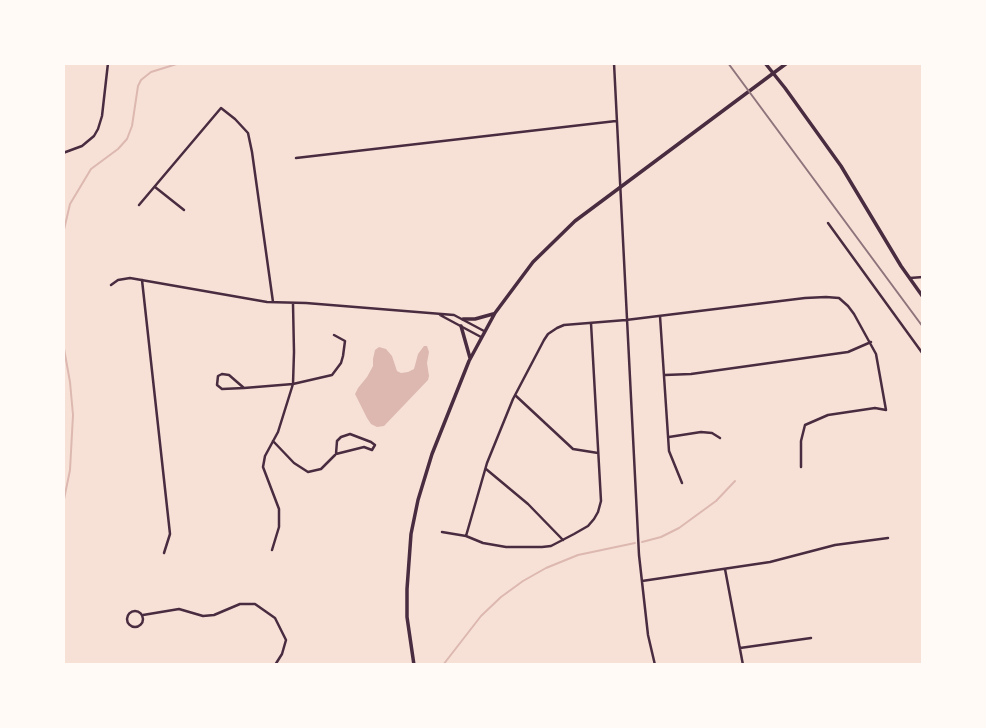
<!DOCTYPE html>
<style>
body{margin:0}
#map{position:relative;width:986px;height:728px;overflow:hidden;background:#f7e1d7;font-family:"Source Sans 3",sans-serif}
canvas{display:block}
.frame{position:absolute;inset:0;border:65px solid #fffaf5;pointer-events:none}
</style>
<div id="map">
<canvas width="986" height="728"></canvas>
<div class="frame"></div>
</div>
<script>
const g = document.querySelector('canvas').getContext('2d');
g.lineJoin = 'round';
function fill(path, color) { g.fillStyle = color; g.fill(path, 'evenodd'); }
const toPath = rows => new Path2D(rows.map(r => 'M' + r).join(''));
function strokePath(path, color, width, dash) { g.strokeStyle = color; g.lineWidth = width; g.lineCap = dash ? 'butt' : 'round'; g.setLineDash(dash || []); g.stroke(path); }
const water = toPath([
 [424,346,427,346,429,352,427,363,429,376,428,380,384,426,377,427,371,424,367,418,355,394,358,388,367,377,373,366,373,359,375,350,379,347,386,349,392,356,397,371,401,373,408,372,414,369,418,354]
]);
const stream = toPath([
 [63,234,70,204,91,169,118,149,127,139,132,126,138,86,141,80,151,72,180,63],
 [63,343,70,382,73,415,70,470,63,504],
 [642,542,661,537,679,528,716,501,735,481],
 [443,665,481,616,501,597,523,581,546,568,578,555,635,543]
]);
const minor = toPath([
 [614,63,639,555,648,635,655,665],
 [63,153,82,146,94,136,98,129,102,116,108,63],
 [296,158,616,121],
 [155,187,184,210],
 [139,205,221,108,235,119,248,133,252,152,273,302],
 [828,223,923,354],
 [142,280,170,534,164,553],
 [111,285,118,280,130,278,267,302,306,303,454,315,484,331],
 [440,315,481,337],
 [660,316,669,451,682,483],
 [222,374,229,375,244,388,222,389,217,385,218,376,222,374],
 [665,375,691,374,848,352,871,342],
 [244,388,293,384,332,375,341,363,343,356,345,341,334,335],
 [515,395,573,449,598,453],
 [350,434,371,442,375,445,372,450,364,447,336,454,337,441,341,437,350,434],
 [669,437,701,432,712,433,720,438],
 [273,441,294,463,308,472,321,469,335,455],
 [486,469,528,504,563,540],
 [442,532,466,536,483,543,506,547,542,547,551,546,574,534,588,526,594,519,598,512,601,501,591,323],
 [466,536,487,463,513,399,544,340,548,334,557,328,564,325,626,320,805,298,826,297,839,298,848,306,854,314,876,354,886,410,875,408,828,415,805,425,801,441,801,467],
 [272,550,279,527,279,509,263,467,265,456,278,432,293,384,294,352,293,304],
 [725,569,743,665],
 [642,581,770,562,835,545,888,538],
 '127 619a8 8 0 1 1 16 0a8 8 0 1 1-16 0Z',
 [143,615,179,609,203,616,214,615,240,604,255,604,275,618,286,640,282,654,275,665],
 [740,648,811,638]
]);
const tertiary = toPath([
 [910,278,923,277]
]);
const primary = toPath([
 [765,63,785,88,841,166,901,266,923,297],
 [463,319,475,319,493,314],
 [461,326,470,358],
 [414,665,407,617,407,589,411,534,418,500,432,454,469,361,495,313,533,262,575,221,787,63]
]);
const rail = toPath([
 [728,63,923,327]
]);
fill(water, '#dcb8b0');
strokePath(stream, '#dcb8b0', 2);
strokePath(minor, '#4a2c40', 2.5);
strokePath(tertiary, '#4a2c40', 2.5);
strokePath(primary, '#4a2c40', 3.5);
strokePath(rail, '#8f747c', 2);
</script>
